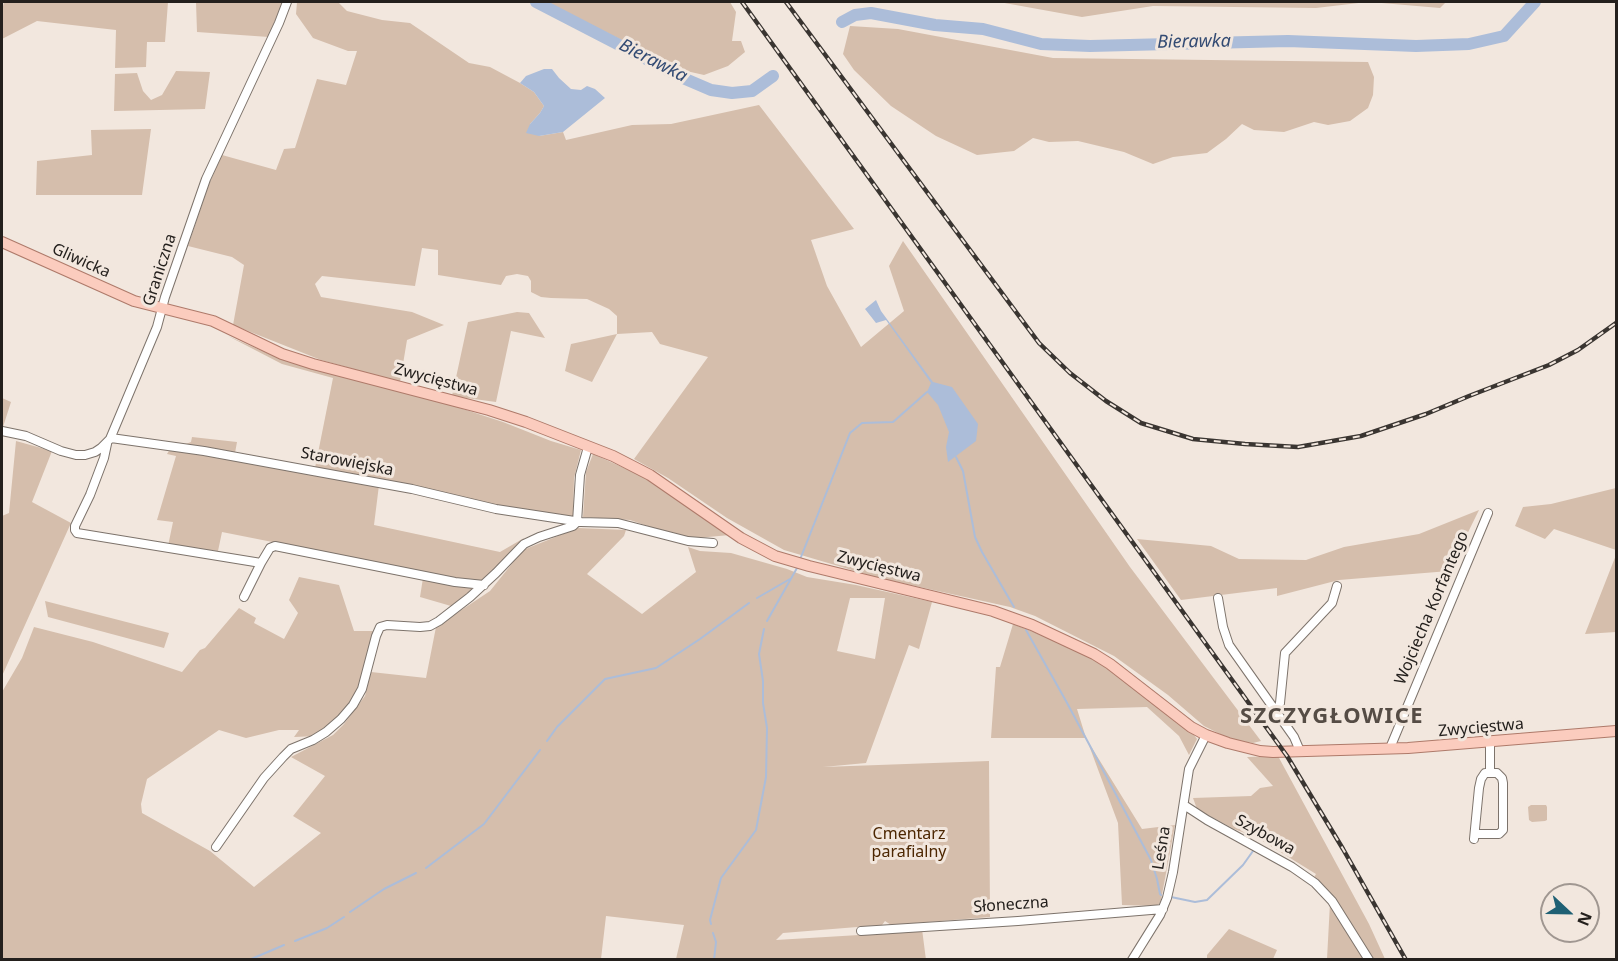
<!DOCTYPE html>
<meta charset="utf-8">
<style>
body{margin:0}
#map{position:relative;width:1618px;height:961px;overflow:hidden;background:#f2e7de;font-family:"Noto Sans",sans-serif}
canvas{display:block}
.frame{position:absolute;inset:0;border:3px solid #24201d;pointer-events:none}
.north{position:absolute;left:1540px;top:883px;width:60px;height:60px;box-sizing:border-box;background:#f2e7de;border:2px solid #a09791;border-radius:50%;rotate:112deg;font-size:16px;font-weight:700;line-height:24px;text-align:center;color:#24201d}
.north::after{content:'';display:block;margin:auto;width:21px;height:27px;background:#1f6074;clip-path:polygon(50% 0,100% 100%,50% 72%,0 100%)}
</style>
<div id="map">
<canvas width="1618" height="961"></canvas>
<div class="frame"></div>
<div class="north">N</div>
</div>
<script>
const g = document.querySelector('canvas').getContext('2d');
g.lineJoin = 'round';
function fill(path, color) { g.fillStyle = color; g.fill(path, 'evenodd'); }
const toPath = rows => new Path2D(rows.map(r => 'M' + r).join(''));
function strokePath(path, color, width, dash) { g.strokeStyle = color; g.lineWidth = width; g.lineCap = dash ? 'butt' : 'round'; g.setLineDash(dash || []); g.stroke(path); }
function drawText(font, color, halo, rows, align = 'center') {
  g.font = font + ' "Noto Sans",sans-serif'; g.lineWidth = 6; g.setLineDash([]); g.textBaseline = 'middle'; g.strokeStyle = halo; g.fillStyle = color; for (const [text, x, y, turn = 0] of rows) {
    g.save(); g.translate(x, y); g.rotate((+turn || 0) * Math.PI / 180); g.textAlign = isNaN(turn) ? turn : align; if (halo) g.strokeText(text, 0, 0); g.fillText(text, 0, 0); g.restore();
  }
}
const green = toPath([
 [4,2,168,2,165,42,147,42,146,67,115,68,116,30,37,21,2,39,2,10],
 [196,2,283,2,269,37,197,32],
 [297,2,338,2,347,11,382,20,410,23,469,63,490,67,520,83,534,92,544,106,540,113,530,124,539,136,563,132,566,140,632,125,671,124,759,105,854,229,811,240,827,286,861,347,904,311,889,266,903,241,1130,567,1261,741,1253,743,1232,740,1204,726,1168,695,1114,656,1035,616,1010,607,879,578,784,550,727,518,668,478,634,459,708,357,660,344,652,332,617,334,592,382,565,371,571,344,617,334,617,316,609,309,587,299,551,298,541,297,531,292,531,281,528,276,517,274,506,276,501,285,438,275,438,250,422,248,415,286,322,276,315,284,321,297,412,312,444,325,407,340,400,382,321,360,233,325,244,265,232,257,188,246,209,184,222,155,276,170,284,149,295,148,317,79,346,85,357,51,348,51,313,38,296,14],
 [545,2,730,2,736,12,732,41,741,41,745,52,728,66,704,75,682,70],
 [999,2,1367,2,1316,8,1153,6,1082,17],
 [1370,2,1446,2,1440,8],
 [850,26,898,29,1053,58,1368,62,1374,77,1373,95,1368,108,1350,121,1328,125,1314,122,1284,132,1254,130,1242,124,1226,139,1207,153,1173,157,1153,164,1124,152,1078,141,1049,142,1033,138,1014,151,977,155,936,136,891,106,854,70,843,54],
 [176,71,210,72,205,109,114,111,115,74,137,73,143,91,151,100,162,95],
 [151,129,142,195,36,195,37,161,92,155,91,130],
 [517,312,529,313,545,338,511,331,496,402,452,396,468,322],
 [228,336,276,357,457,407,503,422,551,441,581,450,574,478,573,518,539,514,315,468,333,378,282,364],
 [2,398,11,402,3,427,2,427],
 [192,437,237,442,235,453,183,445,191,442],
 [16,441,52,451,32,502,71,523,2,676,2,516,9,513],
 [170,449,379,485,374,525,500,552,524,538,501,565,487,580,469,581,222,532,218,551,168,546,173,522,157,520,176,456,167,454],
 [593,454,662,485,730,535,686,539,630,520,583,517,586,472],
 [1616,488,1616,550,1554,529,1545,539,1515,526,1523,507,1551,504],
 [1479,510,1449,571,1339,580,1277,596,1277,588,1181,600,1137,539,1211,546,1239,559,1306,560,1344,547,1419,534],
 [578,528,626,530,624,536,587,574,642,614,696,572,688,547,700,551,731,553,787,569,807,577,856,585,932,602,919,649,909,645,866,763,823,767,989,761,990,917,891,925,885,921,882,925,783,933,776,940,859,935,922,929,926,960,676,959,684,925,606,916,601,959,2,959,2,692,22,658,34,627,93,642,182,672,200,650,205,648,239,608,256,618,254,623,284,639,298,613,289,600,299,577,339,585,354,631,373,631,366,671,353,702,317,736,294,737,299,730,279,730,246,738,219,730,147,779,141,804,142,813,210,851,254,887,321,833,293,816,325,776,291,757,333,735,344,724,365,696,371,672,426,678,436,627,490,591,523,550],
 [850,598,885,598,875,659,837,651],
 [1616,555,1616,632,1585,634],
 [423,578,478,588,451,606,420,597],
 [45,601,169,633,164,648,48,617],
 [1013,624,1041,635,1097,661,1194,735,1197,739,1189,755,1179,736,1147,707,1077,709,1086,738,991,738,996,667,1000,667],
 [1087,740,1142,829,1175,825,1161,900,1158,906,1122,905,1118,823],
 [1278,756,1369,924,1385,959,1372,959,1331,893,1313,879,1316,874,1256,837,1234,829,1197,809,1193,798,1251,796,1260,788,1273,786,1247,757],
 [1531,805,1546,805,1547,807,1547,820,1545,821,1532,822,1529,820,1528,807],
 [1330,903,1365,959,1327,959],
 [1229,929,1277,950,1273,959,1207,959,1207,955]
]);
const water = toPath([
 [544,69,552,69,559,78,571,89,581,90,587,86,595,89,605,98,563,132,539,136,526,133,530,124,540,113,544,106,534,92,520,83,526,76],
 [876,300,881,311,933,382,952,387,978,424,976,441,948,462,946,447,949,432,938,405,927,392,931,383,886,320,876,323,865,309]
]);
const stream = toPath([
 [956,457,963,471,975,537,982,552,1014,607],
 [801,557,850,433,862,423,893,422,927,392],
 [757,598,790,579],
 [767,621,797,568],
 [1026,630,1066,701,1151,860,1157,879,1160,894,1161,895],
 [547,741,557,727,605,679,656,668,700,639,749,603],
 [426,868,484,824,540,750],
 [1171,897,1195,902,1207,900,1243,865,1253,851],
 [350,912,384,889,416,873],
 [711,924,710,920,721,878,756,830,766,777,767,728,763,703,763,681,759,654,764,629],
 [713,933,716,942,714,960],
 [295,941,327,928,344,917],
 [249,960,284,945]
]);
const river = toPath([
 [536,2,683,78,711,90,732,93,752,91,773,76],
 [842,22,855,15,871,13,935,25,983,29,1041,44,1090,46,1288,41,1416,46,1469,44,1504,36,1535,2]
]);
const minor = toPath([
 [2,431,26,436,61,451,76,455,85,455,95,452,101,448,110,439,157,327,165,297,206,179,279,23,287,2],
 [111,438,204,451,313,471,412,489,496,509,581,522,618,523,688,541,713,543],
 [107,444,104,458,90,495,75,526,75,530,77,533,261,563,270,548,275,546,455,582,484,585],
 [577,522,580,475,588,447],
 [244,597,261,563],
 [1218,598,1223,627,1229,645,1294,737,1300,751],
 [1277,713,1280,703,1285,653,1332,603,1337,586],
 [1490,742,1490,772],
 [1390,748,1488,513],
 [1184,805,1207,820,1292,867,1315,883,1332,901,1369,960],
 [1474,839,1479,788,1481,779,1485,773,1497,773,1502,778,1503,783,1503,830,1499,834,1475,834],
 [216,847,264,778,283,757,291,749,313,740,326,732,341,719,353,705,362,689,376,636,380,627,387,625,420,627,430,626,439,621,470,597,496,573,524,544,539,537,573,526,577,522],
 [861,931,1018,921,1163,909],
 [1132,960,1160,915,1167,898,1173,872,1189,769,1206,735]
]);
const major = toPath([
 [2,242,134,301,213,321,282,354,313,364,489,410,526,422,613,456,650,475,741,538,775,556,809,566,993,611,1032,625,1094,654,1110,664,1191,727,1206,735,1228,743,1260,751,1273,752,1408,748,1616,731]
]);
const rail = toPath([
 [742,2,1287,756,1343,849,1406,960],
 [786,2,1039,343,1070,373,1106,401,1141,423,1193,439,1245,444,1298,447,1361,436,1426,414,1469,396,1549,365,1578,350,1616,323]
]);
const streetNames = [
 ["Gliwicka",81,261,24],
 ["Graniczna",160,270,-72],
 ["Zwycięstwa",436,380,15],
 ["Starowiejska",347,462,11],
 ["Zwycięstwa",879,567,14],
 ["Wojciecha Korfantego",1432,608,-67],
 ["Zwycięstwa",1481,728,-5],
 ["Szybowa",1265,835,29],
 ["Leśna",1162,848,-81],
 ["Słoneczna",1011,905,-4]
];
const parkNames = [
 ["Cmentarz",909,834],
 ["parafialny",909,852]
];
const waterNames = [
 ["Bierawka",1194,42,-1],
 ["Bierawka",653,61,27]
];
const districtNames = [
 ["SZCZYGŁOWICE",1332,717]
];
fill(green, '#d5beac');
fill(water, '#acbdd9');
strokePath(stream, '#acbdd9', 2);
strokePath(river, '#acbdd9', 12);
strokePath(minor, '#7d736b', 10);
strokePath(major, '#ae7a6a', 12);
strokePath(minor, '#fff', 8);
strokePath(major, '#fbccbe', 10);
strokePath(rail, '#3a3531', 4.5);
strokePath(rail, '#f2e7de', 2, [7]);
drawText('16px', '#24201d', '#f2e7de', streetNames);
drawText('16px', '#4d2702', '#f2e7de', parkNames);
drawText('italic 18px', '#334b73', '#f2e7de', waterNames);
g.letterSpacing = '1.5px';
drawText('bold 22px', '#554c45', '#f2e7de', districtNames);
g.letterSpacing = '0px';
</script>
